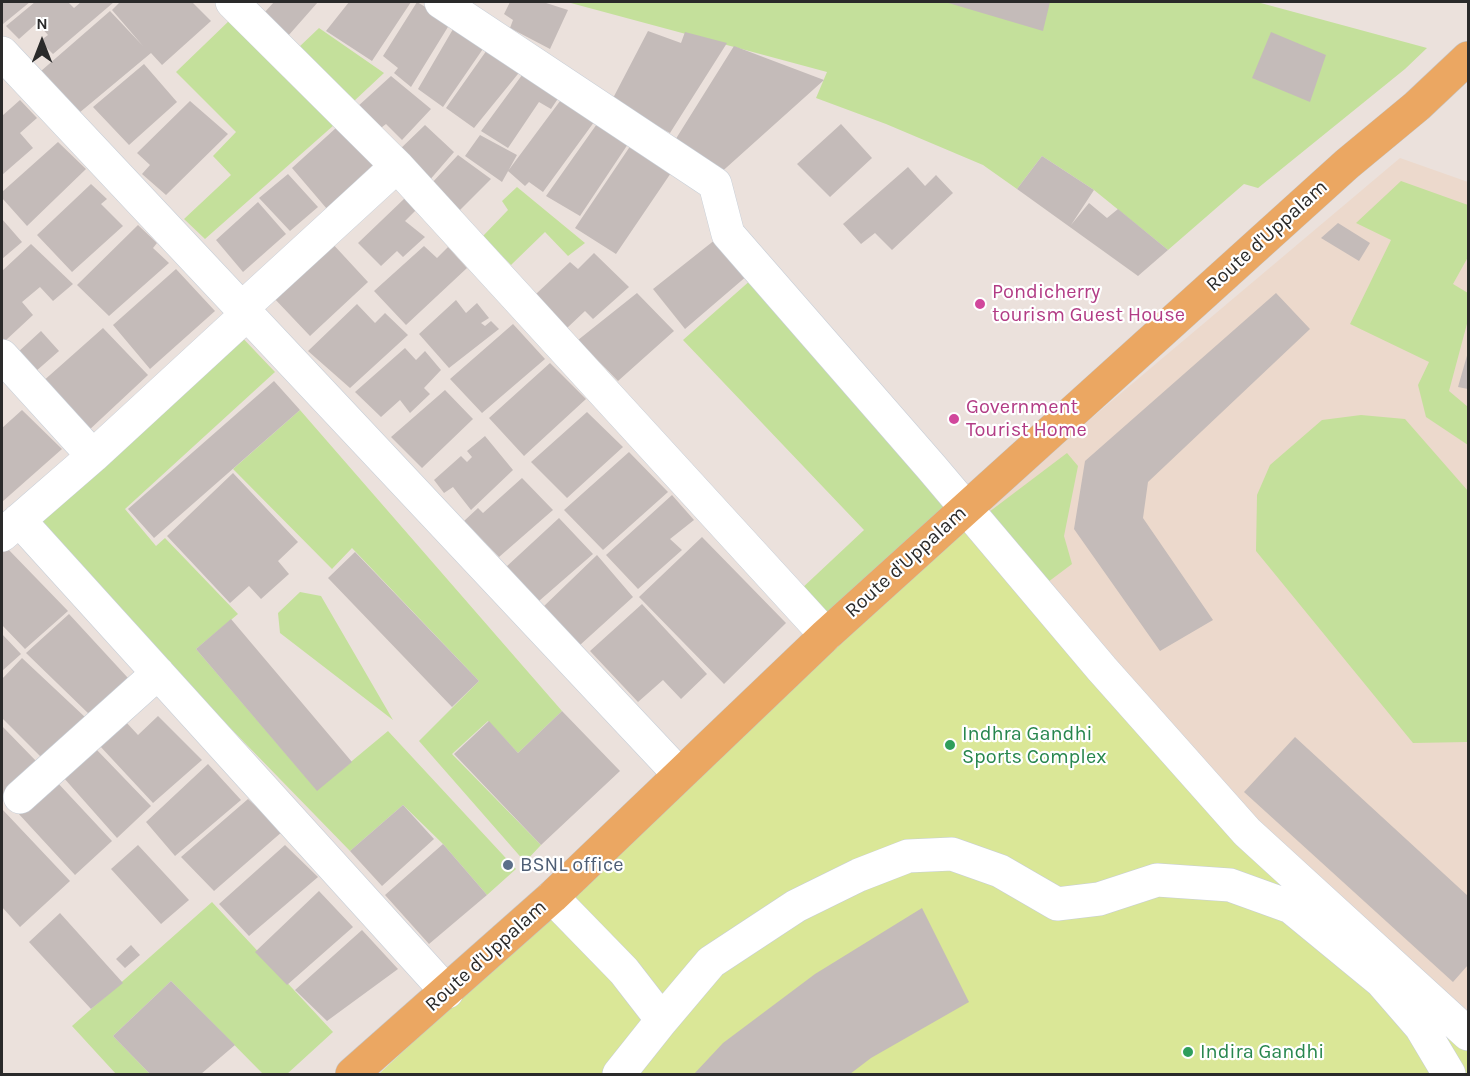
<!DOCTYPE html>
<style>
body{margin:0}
#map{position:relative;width:1470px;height:1076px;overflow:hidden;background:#ebe1dc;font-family:Karla,sans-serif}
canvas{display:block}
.frame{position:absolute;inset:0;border:3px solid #2a2a2a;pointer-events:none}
.north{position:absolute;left:12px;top:12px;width:60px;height:60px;-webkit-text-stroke:4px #fff;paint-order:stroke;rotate:0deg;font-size:16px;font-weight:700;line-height:24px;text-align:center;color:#2a2a2a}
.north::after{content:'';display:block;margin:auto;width:21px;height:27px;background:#2a2a2a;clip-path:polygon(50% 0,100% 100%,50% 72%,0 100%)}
</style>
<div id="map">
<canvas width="1470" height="1076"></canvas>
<div class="frame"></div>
<div class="north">N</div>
</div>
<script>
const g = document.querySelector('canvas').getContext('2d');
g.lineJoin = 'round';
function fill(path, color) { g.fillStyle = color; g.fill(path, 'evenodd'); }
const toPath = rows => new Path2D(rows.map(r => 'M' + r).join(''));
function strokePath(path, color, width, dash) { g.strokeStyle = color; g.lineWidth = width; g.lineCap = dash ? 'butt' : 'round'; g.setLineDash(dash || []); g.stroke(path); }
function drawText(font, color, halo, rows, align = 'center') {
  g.font = font + ' Karla,sans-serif'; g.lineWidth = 4.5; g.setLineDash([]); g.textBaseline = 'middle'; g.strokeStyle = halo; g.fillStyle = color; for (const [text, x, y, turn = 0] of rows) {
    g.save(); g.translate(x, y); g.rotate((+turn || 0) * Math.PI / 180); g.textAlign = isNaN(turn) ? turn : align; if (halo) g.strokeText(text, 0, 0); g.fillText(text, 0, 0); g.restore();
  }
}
const education = toPath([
 [1400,158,1468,182,1468,1034,1102,669,980,512]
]);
const green = toPath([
 [567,2,1257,2,1427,48,1405,69,1258,188,1244,184,1168,250,1094,190,1042,156,1017,189,983,165,886,124,816,98,827,72],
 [232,18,334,125,205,239,184,219,231,175,213,156,236,132,176,72],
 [319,28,384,73,353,102,298,48],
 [1401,181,1468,205,1468,257,1453,284,1468,293,1468,320,1449,391,1468,407,1468,445,1426,417,1418,385,1429,362,1350,324,1391,240,1356,223],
 [517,187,585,243,568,256,545,232,511,265,483,236,508,210,502,201],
 [752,279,951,508,829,619,800,590,864,530,683,340],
 [236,331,275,372,125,509,156,546,165,538,238,614,196,649,317,790,388,731,516,869,487,895,443,844,403,805,350,851,28,520],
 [300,410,562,711,518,753,488,721,452,754,541,845,525,862,419,741,479,681,352,548,332,569,233,469],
 [1361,415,1405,419,1468,491,1468,742,1413,743,1256,551,1257,495,1270,465,1322,420],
 [1067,453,1078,466,1064,536,1072,564,1044,585,989,512],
 [300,592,321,596,393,720,280,633,278,613],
 [212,902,333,1032,287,1074,263,1074,171,981,113,1036,150,1074,116,1074,72,1026]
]);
const pitch = toPath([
 [967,522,1102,669,1468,1034,1468,1074,379,1074]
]);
const building = toPath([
 [2,2,30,2,3,24],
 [35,2,68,2,74,8,81,2,114,2,53,54,40,41,48,35,37,23,19,39,6,26],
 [120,2,192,2,211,21,162,65,151,53,79,113,41,71,110,11,143,46,112,10],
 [274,2,318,2,288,36,264,13],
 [349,2,411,2,372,61,326,31],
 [417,2,451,22,411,87,394,73,398,68,383,56],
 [510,2,543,2,568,10,550,49,510,28,513,20,504,14],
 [945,2,1050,2,1043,31],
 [456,24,487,43,443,107,418,89],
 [648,31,681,43,685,32,727,43,670,133,611,102],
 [1271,32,1326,55,1310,102,1252,78],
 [734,46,824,80,717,176,672,145],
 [489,47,522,69,474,128,446,108],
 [144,64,177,102,129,145,93,107],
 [525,71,561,94,551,109,539,102,508,148,481,131],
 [391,76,431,109,402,140,386,124,377,131,356,108],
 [563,97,597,118,543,192,529,182,525,186,508,171],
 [20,100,37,118,20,133,33,148,2,175,2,116],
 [190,101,228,134,166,195,142,174,150,165,137,153],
 [599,121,632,138,580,216,546,196],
 [841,124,872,158,830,197,797,164],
 [425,125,454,152,428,182,397,152],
 [337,127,375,163,327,209,292,168],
 [480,135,517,155,502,182,465,156],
 [635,139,677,164,616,254,575,228],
 [58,142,86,169,27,226,2,198,2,192],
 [458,155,491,179,458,212,430,185],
 [1042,156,1094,190,1071,225,1089,203,1107,218,1118,209,1168,250,1138,276,1017,189],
 [908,167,925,186,936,175,953,193,892,250,875,233,861,244,843,224],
 [288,174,318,207,290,231,259,198],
 [91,184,107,199,101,204,123,226,72,272,37,235],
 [405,198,417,209,405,221,425,237,403,257,397,251,381,266,358,243],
 [258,202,286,234,243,272,216,240],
 [2,219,22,242,2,259],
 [1338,223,1370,243,1359,261,1321,238],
 [138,225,157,243,153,248,169,263,109,316,77,285],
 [716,239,748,275,685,329,653,289],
 [331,242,368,282,310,336,272,296],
 [31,244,73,284,53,301,40,287,22,302,33,315,5,341,2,337,2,271],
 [424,246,437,258,448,247,467,268,406,325,374,291],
 [594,253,629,287,593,319,585,311,566,329,536,294,570,262,578,269],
 [176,269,215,311,150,369,113,325],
 [637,293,674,331,618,381,578,340],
 [1276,293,1310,329,1148,482,1143,518,1213,620,1160,651,1074,529,1085,461],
 [456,300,466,313,477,303,489,318,481,323,485,326,491,321,499,329,449,368,419,334],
 [357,304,375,323,385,313,408,335,350,388,308,351],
 [513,324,545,359,482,413,450,379],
 [103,328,148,375,87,432,41,383],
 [41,331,59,351,35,372,17,353],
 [405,348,416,360,425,351,441,370,424,388,430,394,410,413,400,400,381,417,355,392],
 [1468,352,1468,389,1458,387],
 [550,363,586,399,524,456,489,418],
 [274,381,300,410,154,538,128,509],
 [445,390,473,419,422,468,391,437],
 [22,410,62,449,2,502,2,428],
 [587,412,623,447,567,498,531,462],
 [485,436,513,470,471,510,453,487,444,493,434,480,461,456,467,462,472,457,467,451],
 [629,452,668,492,603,550,564,510],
 [233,473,298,542,278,561,289,574,261,599,249,586,230,603,167,536],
 [522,478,553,510,499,557,464,521,478,508,483,513],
 [672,495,694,520,670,539,682,550,638,589,606,555],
 [559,518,593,554,539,601,506,567],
 [702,537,786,623,724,684,639,597],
 [7,548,68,611,25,649,2,625,2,553],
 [355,552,479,681,452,707,328,578],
 [597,555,633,597,580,645,542,608],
 [642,604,707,674,681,699,663,680,638,702,590,651],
 [69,614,128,678,89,714,26,653],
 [231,619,352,762,317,791,196,649],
 [2,634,21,654,2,671],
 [22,658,86,718,41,757,2,718,2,679],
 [562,711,620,771,541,845,454,754,489,721,518,753],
 [158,716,202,760,153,803,99,745,126,722,138,735],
 [2,726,37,762,2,795],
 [1295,737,1468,896,1468,965,1453,982,1244,792],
 [95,748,151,806,117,838,63,777],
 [208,764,241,800,175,856,146,822],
 [56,781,112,841,75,875,17,812],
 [248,799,283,831,214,891,181,857],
 [403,805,434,839,382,886,350,851],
 [2,809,70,881,20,927,2,907],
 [443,844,487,895,429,944,385,895],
 [138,845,189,900,161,924,111,869],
 [285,845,318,877,249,936,219,904],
 [319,891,353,927,287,985,255,952],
 [922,908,969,1002,871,1058,850,1074,694,1074,723,1043,815,974],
 [60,913,123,983,91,1009,29,942],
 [362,930,398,969,327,1021,295,990],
 [131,945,140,955,125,968,116,959],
 [171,981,235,1045,201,1074,150,1074,113,1036]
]);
const minor = toPath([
 [232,2,397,166,826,635],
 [441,2,715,184,728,234,932,468,1102,669,1247,832,1468,1034],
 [2,53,679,774],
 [241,309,397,166],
 [2,356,93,456],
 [19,520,447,992],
 [2,535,93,456,246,315],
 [20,797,158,673],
 [552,897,624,971,662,1020,619,1074],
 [662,1020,711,962,796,906,859,875,908,856,952,854,1000,871,1057,904,1099,899,1157,880,1230,885,1291,907,1381,981,1421,1027,1449,1074]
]);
const major = toPath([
 [352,1074,552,897,826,635,1347,164,1417,106,1468,58]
]);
const markers = [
 [980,304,6,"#d1479c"],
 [954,419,6,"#d1479c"],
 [950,745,6,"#2e9e5b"],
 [508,865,6,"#5c6f8a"],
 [1188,1052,6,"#2e9e5b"]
];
const streetNames = [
 ["Route d'Uppalam",1267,236,-42],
 ["Route d'Uppalam",906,562,-42],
 ["Route d'Uppalam",486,956,-42]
];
const hotelNames = [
 ["Pondicherry",992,292],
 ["tourism Guest House",992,315],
 ["Government",966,407],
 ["Tourist Home",966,430]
];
const leisureNames = [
 ["Indhra Gandhi",962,734],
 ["Sports Complex",962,757],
 ["Indira Gandhi",1200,1052]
];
const serviceNames = [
 ["BSNL office",520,865]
];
fill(education, '#ecd9cc');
fill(green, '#c4e09b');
fill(pitch, '#dae797');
fill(building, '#c4bbb9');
strokePath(minor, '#c7ced7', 34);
strokePath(major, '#c3c3c3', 34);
strokePath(minor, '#fff', 33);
strokePath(major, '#eba762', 33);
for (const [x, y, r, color] of markers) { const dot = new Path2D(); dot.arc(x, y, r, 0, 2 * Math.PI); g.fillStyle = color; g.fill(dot); strokePath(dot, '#fff', 2); }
drawText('20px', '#2a2a2a', '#fff', streetNames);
drawText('20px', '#b23c85', '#fff', hotelNames, 'left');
drawText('20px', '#27864d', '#fff', leisureNames, 'left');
drawText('20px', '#4e5e75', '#fff', serviceNames, 'left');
</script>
